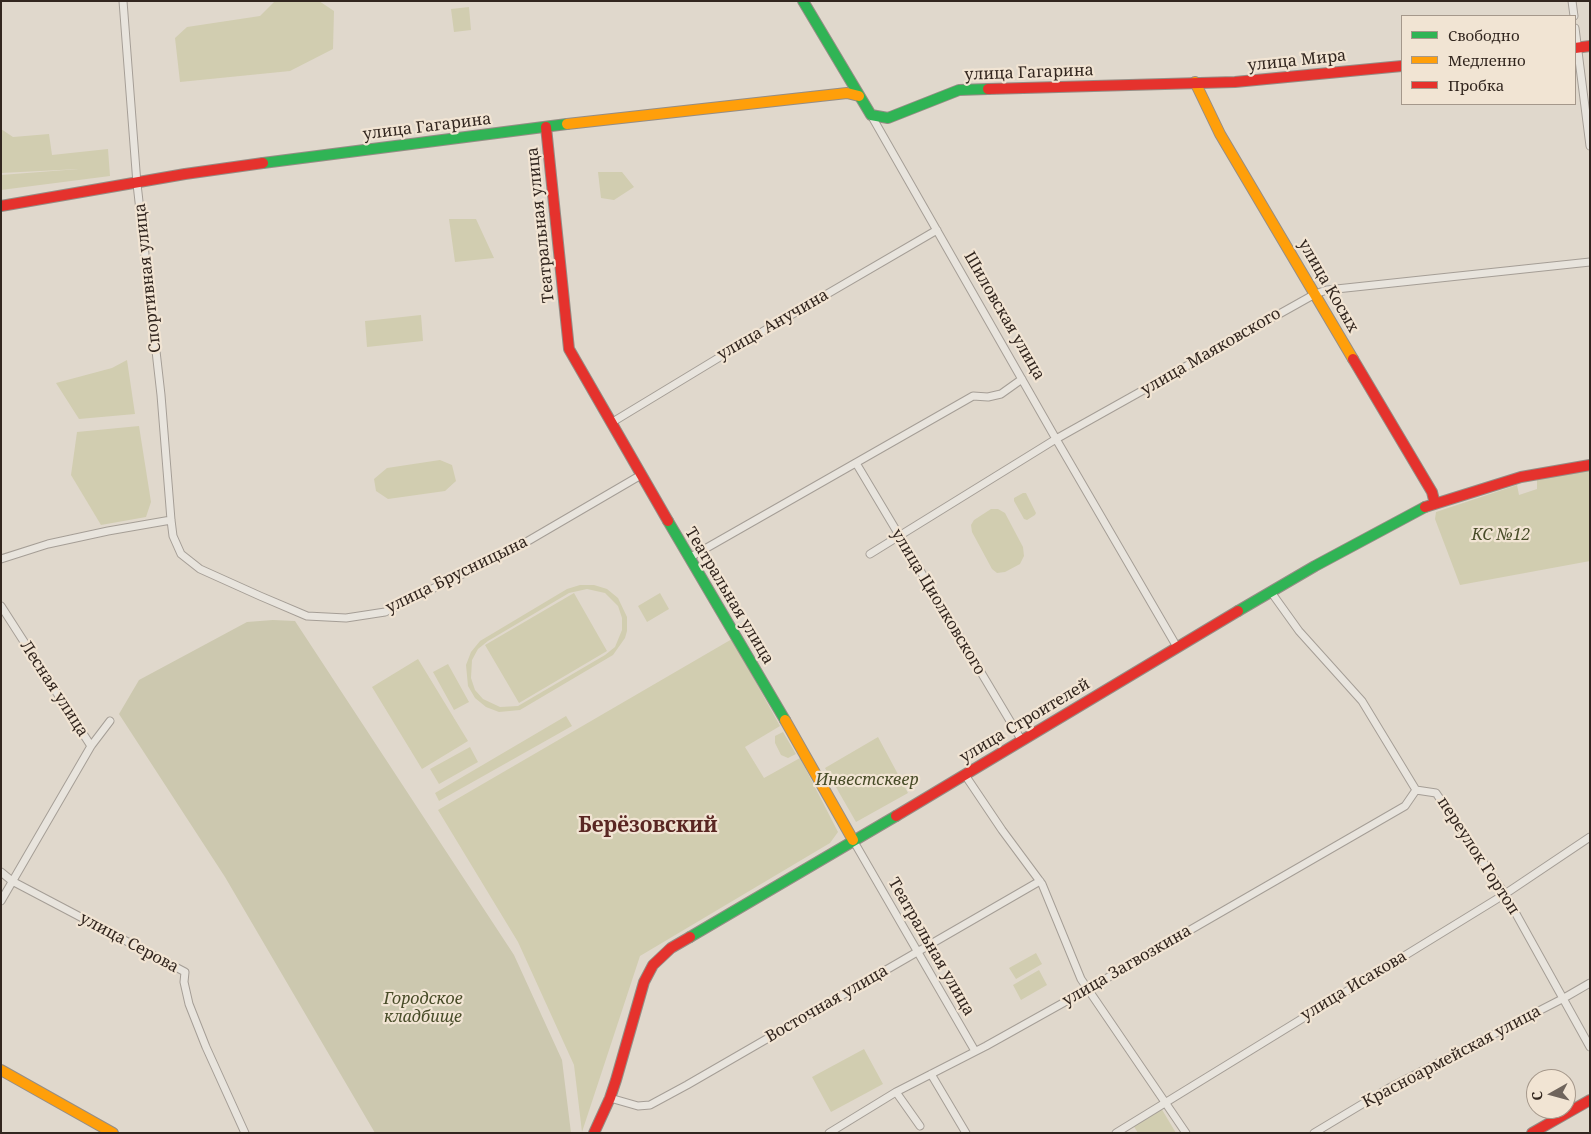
<!DOCTYPE html>
<meta charset="utf-8">
<style>
body{margin:0}
#map{position:relative;width:1591px;height:1134px;overflow:hidden;background:#e0d8cc;font-family:"Noto Serif",serif}
canvas{display:block}
.frame{position:absolute;inset:0;border:2px solid #32261f;pointer-events:none}
.legend{position:absolute;left:1401px;top:15px;width:175px;height:90px;box-sizing:border-box;background:#f1e4d3;border:1px solid #a5988b;margin:0;padding:6px 9px;list-style:none;font-size:15px;color:#32261f}
.legend li{display:flex;align-items:center;gap:10px;height:25px}
.legend b{width:25px;border:1px solid #a5988b}
.north{position:absolute;left:1526px;top:1069px;width:50px;height:50px;box-sizing:border-box;background:#f1e4d3;border:1px solid #a5988b;border-radius:50%;rotate:263deg;font-size:14px;font-weight:700;line-height:20px;text-align:center;color:#32261f}
.north::after{content:'';display:block;margin:auto;width:18px;height:22px;background:#6f645c;clip-path:polygon(50% 0,100% 100%,50% 72%,0 100%)}
</style>
<div id="map">
<canvas width="1591" height="1134"></canvas>
<div class="frame"></div>
<ul class="legend">
<li><b style="height:6px;background:#30b455"></b>Свободно</li>
<li><b style="height:6px;background:#ff9f0a"></b>Медленно</li>
<li><b style="height:6px;background:#e5322d"></b>Пробка</li>
</ul>
<div class="north">С</div>
</div>
<script>
const g = document.querySelector('canvas').getContext('2d');
g.lineJoin = 'round';
function fill(path, color) { g.fillStyle = color; g.fill(path, 'evenodd'); }
const toPath = rows => new Path2D(rows.map(r => 'M' + r).join(''));
function strokePath(path, color, width, dash) { g.strokeStyle = color; g.lineWidth = width; g.lineCap = dash ? 'butt' : 'round'; g.setLineDash(dash || []); g.stroke(path); }
function drawText(font, color, halo, rows, align = 'center') {
  g.font = font + ' "Noto Serif",serif'; g.lineWidth = 4.5; g.setLineDash([]); g.textBaseline = 'middle'; g.strokeStyle = halo; g.fillStyle = color; for (const [text, x, y, turn = 0] of rows) {
    g.save(); g.translate(x, y); g.rotate((+turn || 0) * Math.PI / 180); g.textAlign = isNaN(turn) ? turn : align; if (halo) g.strokeText(text, 0, 0); g.fillText(text, 0, 0); g.restore();
  }
}
const green = toPath([
 [275,1,319,1,334,11,333,49,290,71,180,82,175,38,187,27,260,16],
 [469,7,471,30,454,32,451,9],
 [1,129,13,137,49,134,52,155,108,149,110,176,1,190,1,175,79,169,1,173],
 [598,172,622,172,634,187,614,200,601,198],
 [449,219,476,219,494,258,455,262],
 [421,315,423,341,367,347,365,321],
 [127,360,135,414,79,419,56,383,112,368],
 [139,426,151,502,146,517,101,525,71,475,77,432],
 [440,460,452,465,456,481,445,491,388,499,376,491,374,479,387,468],
 [1590,471,1590,561,1460,585,1435,519,1436,512,1517,485,1519,495,1537,489,1537,477],
 [1023,493,1026,493,1036,513,1035,515,1027,520,1024,519,1014,501,1014,498],
 [991,509,998,509,1005,513,1023,547,1024,556,1020,564,1005,572,997,573,992,569,972,532,971,525,974,520],
 [594,585,607,589,618,598,627,617,627,631,625,638,613,655,520,710,499,712,486,707,475,698,468,686,466,665,471,652,480,641,567,589,580,585],
 [587,589,605,593,618,606,622,618,622,630,615,647,605,655,518,706,500,707,483,699,475,690,471,678,472,660,478,649,488,641,569,593],
 [574,593,607,651,519,703,485,645],
 [660,593,669,609,647,622,638,606],
 [732,639,780,726,745,747,764,778,800,758,838,832,830,843,640,956,582,1132,574,1065,518,942,438,810],
 [418,659,468,741,422,769,372,687],
 [448,664,469,702,454,710,433,672],
 [566,716,572,726,439,801,435,793],
 [783,732,796,754,788,758,781,755,775,743,775,736],
 [878,737,908,793,856,822,825,768],
 [470,747,478,762,439,784,430,769],
 [1036,953,1042,964,1016,979,1009,968],
 [1039,970,1047,985,1021,1000,1013,985],
 [864,1049,883,1084,831,1112,812,1077],
 [1161,1108,1176,1133,1138,1133,1133,1125]
]);
const cemetery = toPath([
 [273,620,295,621,514,955,562,1060,571,1133,375,1133,225,877,119,714,139,680,247,622]
]);
const street = toPath([
 [123,1,137,184,161,395,171,520,173,536,181,554,200,569,260,596,307,616,346,618,385,612,516,548,641,475],
 [1572,1,1574,16],
 [1575,28,1590,146],
 [871,115,1056,439,1177,647],
 [611,423,743,343,937,230],
 [856,463,1022,741],
 [870,554,1056,439,1315,294,1327,290,1590,262],
 [689,558,973,396,988,397,1001,394,1022,379],
 [1,559,48,544,108,531,171,520],
 [1271,592,1299,631,1362,701,1416,790,1436,793,1505,894,1590,1047],
 [1,606,91,746],
 [965,775,1002,830,1042,884,1081,979,1186,1133],
 [853,840,975,1051],
 [1,872,12,881,185,972,184,982,189,1004,206,1047,245,1133],
 [1,901,91,746,110,721],
 [931,1074,966,1133],
 [896,1092,920,1126],
 [610,1098,638,1106,650,1105,687,1085,1040,881],
 [829,1133,896,1092,986,1046,1088,989,1405,806,1416,790],
 [1116,1133,1505,894,1590,837],
 [1314,1133,1389,1088,1564,998,1590,983]
]);
const fast = toPath([
 [803,1,871,115,888,118,959,90,988,89],
 [263,163,567,124],
 [668,521,785,720],
 [1238,611,1315,566,1425,507],
 [690,937,896,816]
]);
const slow = toPath([
 [1195,82,1220,134,1353,359],
 [567,124,847,93,859,96],
 [785,720,853,840],
 [1,1070,113,1133]
]);
const jam = toPath([
 [1575,48,1590,46],
 [988,89,1235,82,1402,66],
 [546,127,569,349,668,521],
 [1,206,185,174,263,163],
 [1353,359,1432,492,1435,504],
 [1425,507,1521,477,1590,465],
 [896,816,1238,611],
 [594,1133,610,1098,616,1080,644,982,653,965,671,948,690,937],
 [1532,1133,1590,1100]
]);
const streetNames = [
 ["улица Мира",1297,61,-6],
 ["улица Гагарина",1029,73,-2],
 ["улица Гагарина",427,127,-7],
 ["Театральная улица",541,225,-96],
 ["Спортивная улица",148,278,-96],
 ["улица Косых",1328,286,60],
 ["Шиловская улица",1004,316,60],
 ["улица Анучина",773,325,-30],
 ["улица Маяковского",1211,352,-30],
 ["улица Брусницына",457,575,-26],
 ["Театральная улица",729,596,59],
 ["улица Циолковского",938,602,59],
 ["Лесная улица",54,689,57],
 ["улица Строителей",1025,721,-31],
 ["переулок Гортоп",1478,856,57],
 ["улица Серова",129,943,28],
 ["Театральная улица",931,947,60],
 ["улица Загвозкина",1127,966,-30],
 ["улица Исакова",1354,986,-31],
 ["Восточная улица",827,1004,-30],
 ["Красноармейская улица",1452,1057,-28]
];
const parkNames = [
 ["КС №12",1501,535],
 ["Инвестсквер",867,780],
 ["Городское",423,999],
 ["кладбище",423,1017]
];
const districtNames = [
 ["Берёзовский",648,826]
];
fill(green, '#d1cdb0');
fill(cemetery, '#ccc8af');
strokePath(street, '#a59e96', 9);
strokePath(fast, '#958d85', 12);
strokePath(slow, '#958d85', 12);
strokePath(jam, '#958d85', 12);
strokePath(street, '#e8e4dd', 7);
strokePath(fast, '#30b455', 10);
strokePath(slow, '#ff9f0a', 10);
strokePath(jam, '#e5322d', 10);
drawText('16px', '#32261f', '#f1e4d3', streetNames);
drawText('italic 16px', '#484c28', '#f1e4d3', parkNames);
drawText('bold 21px', '#5a2723', '#f1e4d3', districtNames);
</script>
